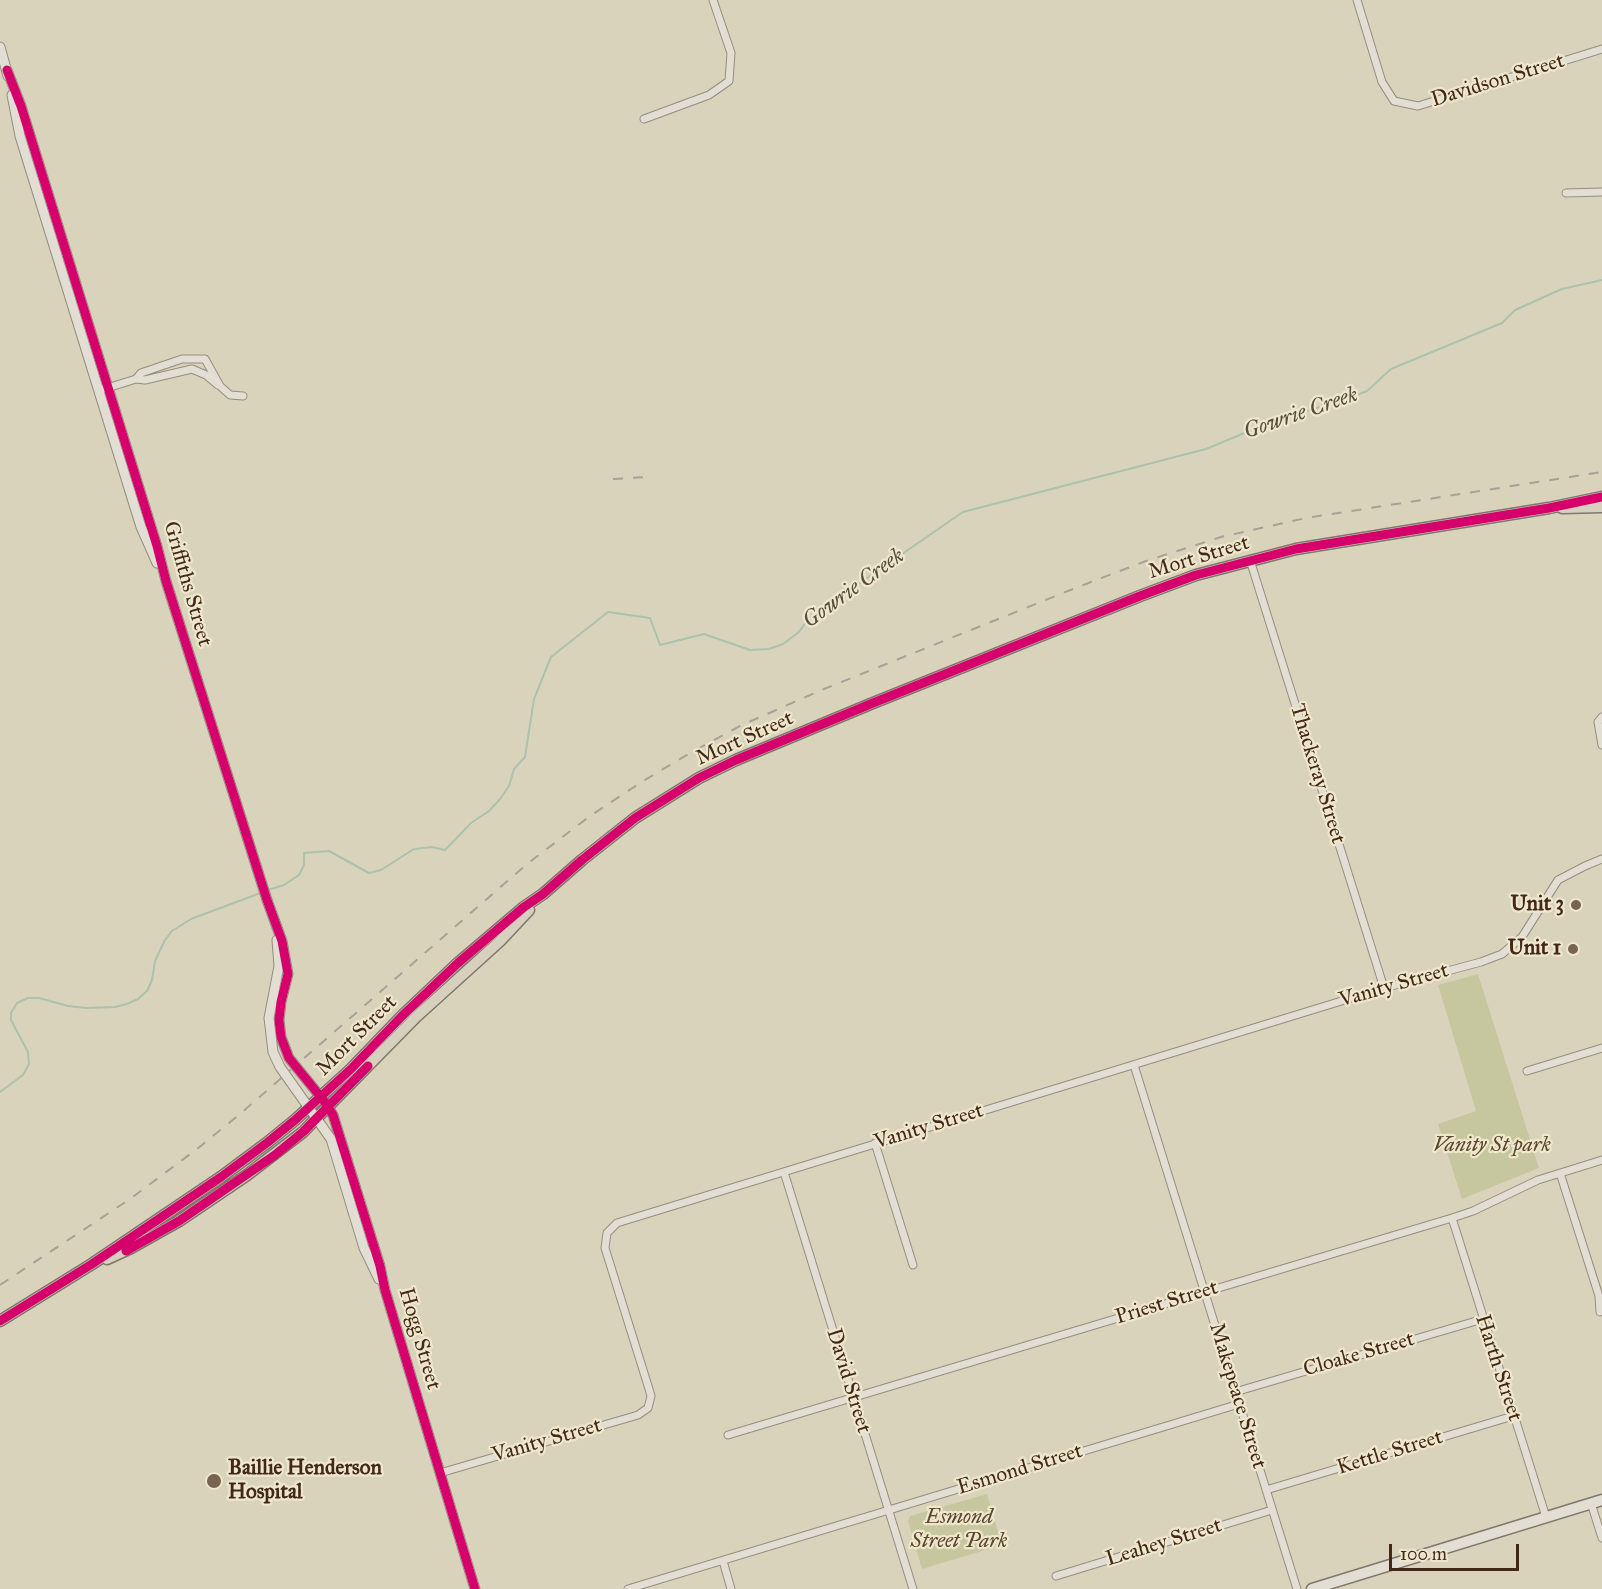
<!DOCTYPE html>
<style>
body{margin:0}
#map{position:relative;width:1602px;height:1589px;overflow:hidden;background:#dad3bc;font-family:"IM FELL Great Primer",serif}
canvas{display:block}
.scale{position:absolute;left:1389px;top:1544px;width:130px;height:27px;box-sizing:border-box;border:3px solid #422819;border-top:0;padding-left:8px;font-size:18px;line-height:21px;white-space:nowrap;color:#422819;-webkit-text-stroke:4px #efe7cb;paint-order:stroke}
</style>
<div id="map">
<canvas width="1602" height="1589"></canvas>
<div class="scale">100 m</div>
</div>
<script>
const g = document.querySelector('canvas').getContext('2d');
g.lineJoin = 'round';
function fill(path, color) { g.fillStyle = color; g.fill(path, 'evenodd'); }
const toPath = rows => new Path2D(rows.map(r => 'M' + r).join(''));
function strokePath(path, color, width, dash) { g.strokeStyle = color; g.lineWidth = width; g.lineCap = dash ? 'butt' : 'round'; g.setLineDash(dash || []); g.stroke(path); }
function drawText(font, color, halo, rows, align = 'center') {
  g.font = font + ' "IM FELL Great Primer",serif'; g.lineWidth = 4.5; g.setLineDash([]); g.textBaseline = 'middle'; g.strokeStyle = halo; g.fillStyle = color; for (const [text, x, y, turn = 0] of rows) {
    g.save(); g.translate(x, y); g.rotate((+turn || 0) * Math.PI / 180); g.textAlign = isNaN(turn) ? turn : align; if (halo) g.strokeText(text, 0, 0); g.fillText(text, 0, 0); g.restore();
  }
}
const green = toPath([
 [1478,974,1539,1168,1462,1199,1438,1124,1476,1111,1438,985],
 [987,1494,1002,1545,922,1569,908,1521,910,1516]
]);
const stream = toPath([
 [268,890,284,885,299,875,304,865,304,853,329,851,369,873,381,870,414,849,432,847,445,850,471,823,489,811,500,799,509,786,514,769,525,757,534,699,551,657,608,612,650,618,660,645,704,634,750,650,769,649,783,644,799,632,809,618,963,512,1206,449,1276,420,1344,400,1367,391,1391,369,1502,323,1515,310,1562,289,1602,280],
 [0,1092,23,1075,29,1064,28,1052,11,1020,11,1013,17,1003,28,998,39,998,68,1006,86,1008,115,1007,127,1004,138,999,147,991,152,980,155,961,165,940,172,931,191,919,263,892]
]);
const minor = toPath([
 [1357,0,1382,82,1394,101,1418,106,1602,49],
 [644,119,709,95,729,81,731,53,713,0],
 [1566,193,1602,192],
 [136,379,145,380,192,369,206,375,218,385],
 [104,389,136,379,141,373,182,359,205,359,220,386,230,395,243,396],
 [1250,560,1384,988],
 [1602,717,1598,722,1602,745],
 [1134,1065,1297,1589],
 [1527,1071,1602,1048],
 [875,1143,913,1265],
 [784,1172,913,1589],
 [1560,1173,1599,1296,1600,1312],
 [1452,1218,1546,1517],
 [1235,1392,1483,1319],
 [728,1435,1452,1218,1473,1211,1538,1180,1602,1160],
 [440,1473,638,1415,648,1408,651,1396,649,1389,605,1248,607,1233,617,1223,1384,988,1481,962,1502,954,1522,937,1558,880,1585,866,1602,859],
 [1266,1490,1513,1416],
 [1591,1503,1602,1538],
 [723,1561,731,1589],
 [1056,1576,1272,1510],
 [628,1589,1239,1404]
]);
const tertiary = toPath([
 [0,47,8,76],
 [7,70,21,106,157,546,166,581,267,900,282,941,288,974,281,1002,279,1020,281,1037,289,1058,324,1101,333,1115,380,1266,385,1290,475,1589],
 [12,95,20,136,141,527,157,563],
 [277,940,279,966,269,1018,273,1052,280,1067,331,1139,364,1248,379,1279]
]);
const secondary = toPath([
 [1312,1589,1602,1500]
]);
const primary = toPath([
 [1562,508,1602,507],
 [107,1259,131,1248,179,1221,247,1175,303,1132,416,1017,500,941,529,910],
 [0,1321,92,1264,221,1177,268,1142,295,1120,351,1069,402,1016,458,963,524,907,543,894,582,860,635,818,699,778,736,760,873,703,1140,596,1196,575,1296,549,1549,508,1602,497]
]);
const rail = toPath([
 [613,479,646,477],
 [0,1285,130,1199,197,1149,240,1114,527,864,590,816,643,781,692,752,742,725,824,689,1078,587,1146,561,1221,537,1306,518,1602,472]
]);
const cycleway = toPath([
 [7,70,21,106,157,546,166,581,267,900,282,941,288,974,281,1002,279,1020,281,1037,289,1058,324,1101,333,1115,380,1266,385,1290,475,1589],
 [126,1251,179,1221,275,1155,303,1132,368,1066],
 [0,1321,92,1264,221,1177,268,1142,295,1120,351,1069,402,1016,458,963,524,907,543,894,582,860,635,818,699,778,736,760,873,703,1140,596,1196,575,1296,549,1549,508,1602,497]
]);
const markers = [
 [1576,905,6,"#776452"],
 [1573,949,6,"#776452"],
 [214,1481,8,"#776452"]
];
const streetNames = [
 ["Davidson Street",1498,81,-17],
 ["Mort Street",1199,558,-17],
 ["Griffiths Street",187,584,74],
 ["Mort Street",745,739,-24],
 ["Thackeray Street",1317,774,73],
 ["Vanity Street",1394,986,-16],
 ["Mort Street",357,1036,-45],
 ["Vanity Street",929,1127,-17],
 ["Priest Street",1167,1303,-17],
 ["Hogg Street",419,1339,74],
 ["Cloake Street",1359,1355,-16],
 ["Harth Street",1498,1368,72],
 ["David Street",848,1381,73],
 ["Makepeace Street",1237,1396,73],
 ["Vanity Street",547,1441,-16],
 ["Kettle Street",1390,1453,-17],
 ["Esmond Street",1020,1470,-17],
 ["Leahey Street",1164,1543,-17]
];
const poiNames = [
 ["Unit 3",1564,905],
 ["Unit 1",1561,949],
 ["Baillie Henderson",228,1469,"left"],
 ["Hospital",228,1493,"left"]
];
const parkNames = [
 ["Vanity St park",1492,1146],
 ["Esmond",959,1518],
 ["Street Park",959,1542]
];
const waterNames = [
 ["Gowrie Creek",1301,414,-19],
 ["Gowrie Creek",854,589,-36]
];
fill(green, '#c7c79f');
strokePath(stream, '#abc2ad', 2);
strokePath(minor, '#958d7f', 9);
strokePath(tertiary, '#958d7f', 11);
strokePath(secondary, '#7f776a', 13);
strokePath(primary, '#7f776a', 13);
strokePath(minor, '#e2ded3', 7);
strokePath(tertiary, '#e2ded3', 9);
strokePath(secondary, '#e2ded3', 10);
strokePath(primary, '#d7d0bf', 10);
strokePath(rail, '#a7a197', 2, [10, 10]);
strokePath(cycleway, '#d6006c', 9);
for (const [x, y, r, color] of markers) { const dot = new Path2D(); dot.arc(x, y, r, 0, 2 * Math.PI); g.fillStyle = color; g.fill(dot); strokePath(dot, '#efe7cb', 2); }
drawText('21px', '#422819', '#efe7cb', streetNames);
drawText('bold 21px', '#422819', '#efe7cb', poiNames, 'right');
drawText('italic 21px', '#5a462f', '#efe7cb', parkNames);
drawText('italic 22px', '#574d3c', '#efe7cb', waterNames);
</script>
